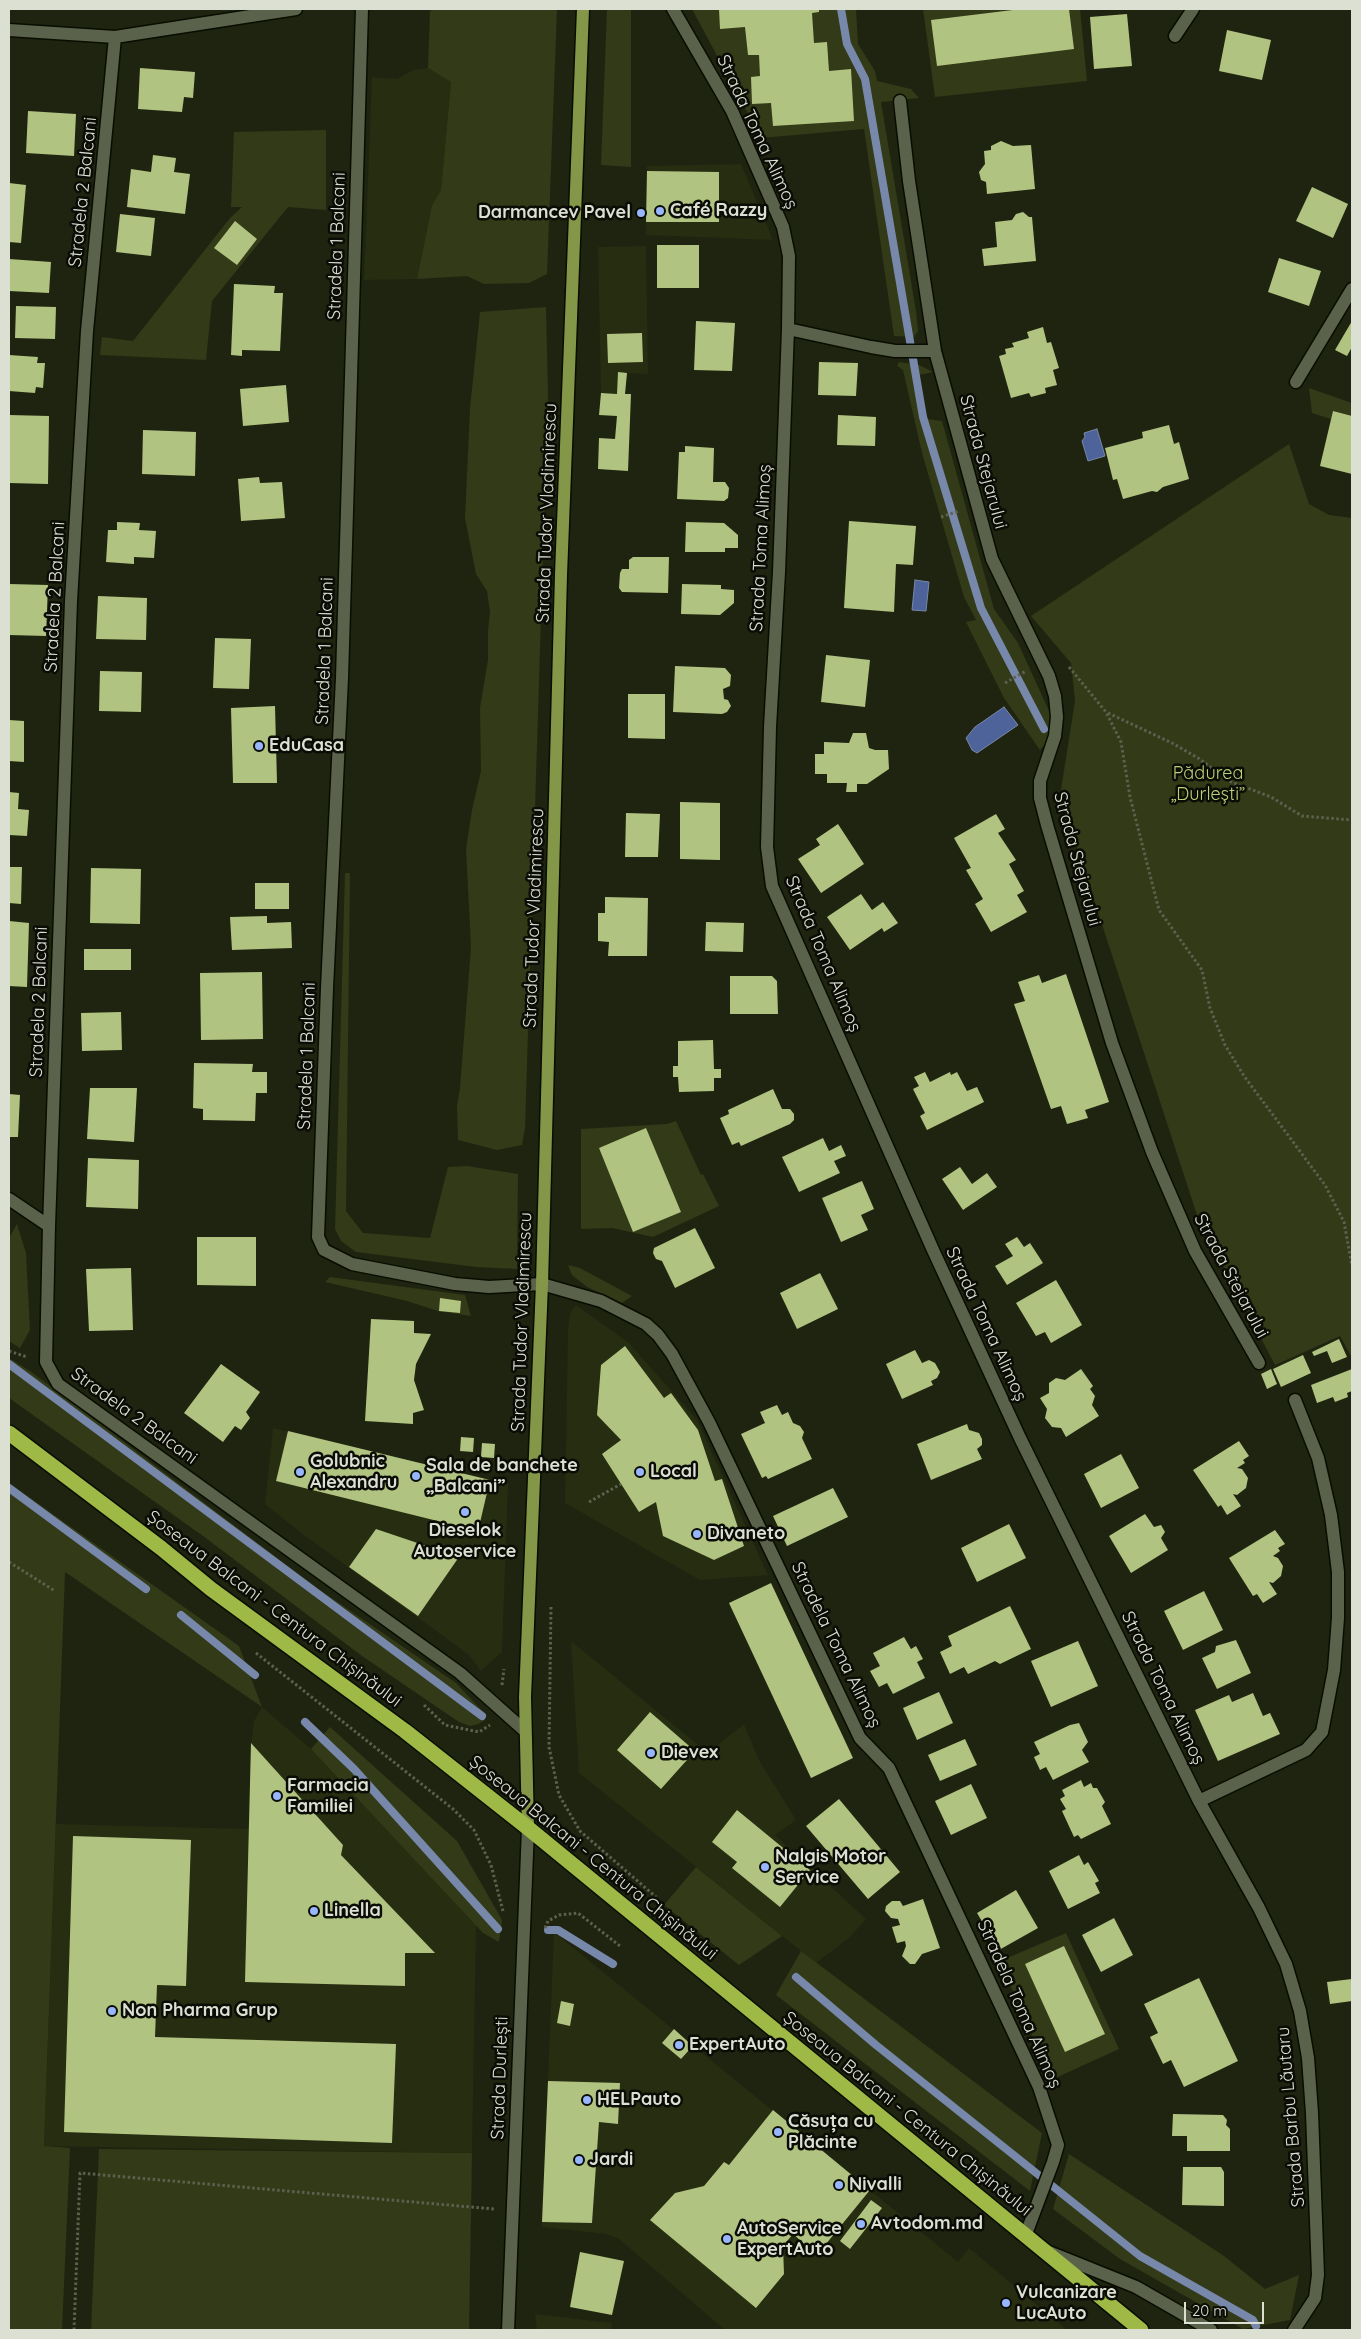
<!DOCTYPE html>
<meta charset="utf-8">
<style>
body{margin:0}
#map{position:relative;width:1361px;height:2339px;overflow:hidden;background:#1f2410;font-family:Quicksand,sans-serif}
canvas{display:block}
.frame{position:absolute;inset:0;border:10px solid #dce0d3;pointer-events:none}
.scale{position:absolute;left:1184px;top:2302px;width:80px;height:22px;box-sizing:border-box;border:2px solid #dce0d3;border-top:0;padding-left:6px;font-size:15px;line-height:18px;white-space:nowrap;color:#dce0d3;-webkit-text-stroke:4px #0a0c05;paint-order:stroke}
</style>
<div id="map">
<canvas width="1361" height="2339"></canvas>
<div class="frame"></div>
<div class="scale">20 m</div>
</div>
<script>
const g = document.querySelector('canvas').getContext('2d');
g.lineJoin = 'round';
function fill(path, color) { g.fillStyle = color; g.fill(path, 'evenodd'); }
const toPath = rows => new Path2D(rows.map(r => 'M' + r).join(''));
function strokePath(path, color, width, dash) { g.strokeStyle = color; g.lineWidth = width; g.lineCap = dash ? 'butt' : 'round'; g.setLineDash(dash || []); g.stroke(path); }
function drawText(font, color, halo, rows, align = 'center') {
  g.font = font + ' Quicksand,sans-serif'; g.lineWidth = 5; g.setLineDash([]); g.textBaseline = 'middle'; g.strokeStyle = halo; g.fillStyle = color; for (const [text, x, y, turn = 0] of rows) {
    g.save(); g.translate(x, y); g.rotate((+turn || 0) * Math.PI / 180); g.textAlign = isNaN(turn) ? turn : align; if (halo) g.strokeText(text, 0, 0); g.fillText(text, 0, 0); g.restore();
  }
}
const built = toPath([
 [428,68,451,82,441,190,432,205,417,279,364,280,372,77,397,79,413,70],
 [741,164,773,240,646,235,647,166],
 [646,246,648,374,627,373,625,394,601,393,598,247],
 [576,1305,629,1343,697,1420,768,1575,700,1580,565,1503,568,1329,570,1313],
 [273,1428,508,1484,502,1652,481,1671,468,1654,301,1533,265,1504],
 [571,1641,708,1753,744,1724,759,1760,796,1820,775,1835,866,1919,849,1938,816,1963,579,1773],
 [262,1707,311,1749,476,1925,472,2153,44,2146,56,1824,249,1829,251,1743,254,1721],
 [554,1932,958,2262,969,2248,1067,2330,725,2330,619,2239,606,2234,542,2227],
 [535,2314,612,2323,611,2330,537,2330]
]);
const green = toPath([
 [434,9,557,9,547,274,529,283,484,284,467,276,417,279,432,205,441,190,451,82,428,68,430,11],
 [607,9,631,9,631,167,601,165],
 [692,9,856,9,858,44,875,71,877,81,911,89,919,98,881,102,916,311,918,331,914,337,894,336,864,129,761,138],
 [923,9,1080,9,1087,81,935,97],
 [326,130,326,210,288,207,212,301,206,360,100,355,102,337,133,341,230,218,242,207,231,207,234,132],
 [546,307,548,394,525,1128,522,1145,497,1150,458,1140,457,1106,460,1088,471,947,466,849,472,810,481,771,480,708,488,660,488,631,490,612,487,591,476,574,465,518,470,408,480,312],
 [899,362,919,365,933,372,919,375,927,419,942,421,994,609,1018,643,1050,713,1049,739,1040,750,1004,698,966,622,976,620,964,597,922,453,903,370,897,366],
 [1309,388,1352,403,1352,416,1333,411,1331,419,1312,413],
 [1289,444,1309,504,1329,515,1352,518,1352,1358,1340,1336,1275,1365,1198,1218,1060,796,1075,701,1071,663,1031,616],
 [345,873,350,873,346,1211,363,1233,430,1238,448,1167,467,1166,518,1174,517,1269,476,1267,356,1252,341,1241,335,1229],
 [676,1121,701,1175,703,1174,719,1206,653,1237,612,1228,581,1229,581,1129,667,1124],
 [17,1224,26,1253,30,1330,20,1348,9,1341,9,1238],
 [568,1265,580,1268,632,1296,622,1303,587,1287,572,1275],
 [330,1277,465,1295,471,1316,438,1311,407,1301,325,1282],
 [9,1358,30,1371,317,1588,456,1683,486,1715,485,1720,478,1724,470,1726,459,1722,362,1656,203,1536,9,1398],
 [9,1483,239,1646,262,1707,65,1572,44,2146,70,2148,62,2330,9,2330],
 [330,1727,457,1841,502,1920,499,1942,483,1933,311,1749],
 [696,1867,782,1936,739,1965,664,1905],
 [1066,1933,1119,2049,1051,2080,1000,1961],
 [801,1951,1042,2133,1030,2191,776,1995],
 [99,2149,472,2153,469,2330,91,2330],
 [1069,2154,1224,2256,1265,2289,1299,2275,1290,2320,1243,2329,1120,2259,1053,2209]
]);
const water = toPath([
 [1097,429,1105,456,1088,461,1082,441,1085,437,1084,433,1097,429],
 [915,580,929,582,926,611,912,610,915,580],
 [1004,707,1018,725,977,753,972,750,966,738,975,727,1004,707]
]);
const stream = toPath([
 [841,9,847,44,865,79,923,417,981,608,1044,729],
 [9,1364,482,1716],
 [9,1488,146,1589],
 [181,1615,255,1675],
 [305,1722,354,1769,498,1929],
 [548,1930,558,1930,613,1964],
 [796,1977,876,2045,1140,2256,1253,2320,1256,2326]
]);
const building = toPath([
 [719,9,819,9,819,12,812,13,814,43,827,42,829,71,851,69,854,121,773,126,771,103,752,104,751,77,760,76,759,55,748,55,745,27,720,29],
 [1021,9,1069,9,1074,49,937,66,931,20],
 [1127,14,1132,66,1094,69,1090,17],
 [1227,30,1271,40,1262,80,1219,71],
 [140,68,195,72,193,98,184,97,182,112,138,109],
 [28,111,76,114,74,156,26,153],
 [1001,141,1013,146,1031,145,1035,189,987,194,986,182,981,180,979,172,985,164,984,151,991,150,991,146],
 [153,155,176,158,174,172,190,174,185,214,127,207,131,169,151,172],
 [647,171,719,172,719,222,646,222],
 [9,183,26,185,21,243,9,242],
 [1312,187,1348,204,1333,238,1296,221],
 [1023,212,1029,217,1032,217,1036,261,984,266,982,249,997,247,995,222,1012,220,1016,214],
 [120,214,155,218,151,256,116,252],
 [235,221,257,239,237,265,214,248],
 [657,245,699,245,699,288,657,288],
 [1279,258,1321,271,1309,306,1268,292],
 [9,259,51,262,49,293,9,291],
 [234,284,275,286,274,293,283,293,280,351,242,350,242,356,231,355],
 [16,306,56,307,55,339,15,338],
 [696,321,735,323,732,371,694,370],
 [1352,321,1352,347,1347,356,1335,350],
 [1043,327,1047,343,1051,342,1059,368,1053,370,1057,385,1045,388,1046,393,1031,397,1029,393,1011,398,999,356,1006,354,1005,349,1014,347,1012,343,1029,338,1027,332],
 [642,333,643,362,608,363,607,334],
 [9,355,38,357,37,363,45,363,43,388,36,387,35,393,9,391],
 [819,362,858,363,856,396,818,395],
 [618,372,627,373,625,394,631,394,628,471,598,469,599,438,615,439,617,416,599,415,601,393,617,394],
 [286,385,289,422,243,426,240,389],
 [1333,411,1352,416,1352,474,1320,466],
 [9,415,49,416,48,484,9,483],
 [838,415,876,417,875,446,837,445],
 [1169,425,1174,444,1179,442,1189,479,1163,487,1157,492,1152,491,1123,499,1117,479,1113,480,1105,448,1143,438,1142,432],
 [143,430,196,432,195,476,142,474],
 [685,446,714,448,713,482,725,482,729,488,728,498,724,501,677,499,679,452,685,452],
 [259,477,260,483,282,482,285,518,241,521,238,479],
 [849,521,916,526,913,565,896,564,894,612,844,608],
 [117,522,140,523,139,530,156,531,154,558,134,557,134,564,106,562,108,530,117,530],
 [686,522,724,523,738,535,738,548,725,548,725,552,685,552],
 [633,557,669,557,668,593,622,592,619,588,620,573,622,569,629,569,629,560],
 [9,584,48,585,46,636,9,635],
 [682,584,721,585,721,589,734,590,734,603,720,615,681,614],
 [98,596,147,598,146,640,96,639],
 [215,638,251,639,249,689,213,688],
 [826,655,870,660,865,707,821,702],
 [675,666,725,668,731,675,730,686,723,689,724,699,728,700,731,706,727,712,722,714,673,712],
 [100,671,142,672,141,712,99,711],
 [628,694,665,694,665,739,628,738],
 [275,706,277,783,233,783,231,708],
 [9,720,24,721,24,762,9,761],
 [853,733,866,733,869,748,875,750,888,750,889,769,867,784,857,784,857,792,846,792,847,783,827,783,827,774,815,774,815,754,824,754,824,742,849,743],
 [9,792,19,793,18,809,29,810,27,836,9,835],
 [680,802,720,803,720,860,680,859],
 [626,813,660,814,658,857,625,857],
 [996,814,1005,829,998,833,1016,860,1009,864,1024,891,1017,895,1027,912,991,932,975,904,983,899,966,870,971,868,954,838],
 [838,824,864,864,821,893,798,859,820,845,816,839],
 [9,867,22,867,21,904,9,903],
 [91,868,141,869,140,924,90,923],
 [255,883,289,883,289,909,255,909],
 [861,894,872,910,883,902,898,923,884,932,882,928,850,950,827,917],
 [605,897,648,898,647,956,608,956,609,942,598,941,598,913,605,913],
 [267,916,267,923,291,922,292,948,232,950,230,917],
 [9,921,29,923,27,987,9,986],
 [706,922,744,923,743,952,705,951],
 [84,949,131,949,131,970,84,970],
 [262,972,263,1039,201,1040,200,973],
 [1066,974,1109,1102,1085,1110,1088,1118,1067,1124,1061,1106,1051,1109,1014,1004,1025,1001,1018,982,1039,975,1042,983],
 [730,976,772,976,777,981,778,1014,730,1014],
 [121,1012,122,1050,82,1051,81,1013],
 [713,1040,714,1069,721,1069,721,1078,714,1078,714,1091,679,1092,678,1077,673,1077,673,1066,678,1066,678,1041],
 [194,1063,253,1064,252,1072,267,1072,267,1093,256,1093,255,1121,203,1120,203,1109,193,1108],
 [925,1072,930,1082,950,1072,951,1075,957,1072,967,1091,977,1087,984,1102,927,1130,920,1116,925,1113,913,1089,919,1086,914,1077],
 [90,1088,137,1088,134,1142,87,1139],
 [773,1089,782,1109,790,1109,794,1114,794,1120,790,1124,741,1146,739,1142,732,1145,720,1118,729,1114,728,1110],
 [9,1094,20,1095,18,1137,9,1137],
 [646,1128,681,1212,633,1232,599,1148],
 [823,1138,829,1151,841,1145,846,1156,834,1161,840,1173,799,1192,782,1157],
 [88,1158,139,1160,138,1209,86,1207],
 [960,1167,972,1184,987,1173,997,1187,963,1210,942,1179],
 [862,1181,874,1209,861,1215,868,1230,841,1242,822,1198],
 [695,1228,715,1268,675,1288,662,1261,656,1259,653,1253,654,1248],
 [197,1237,256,1237,256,1286,197,1285],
 [1017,1237,1024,1247,1030,1243,1043,1263,1007,1285,995,1266,1013,1256,1005,1244],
 [131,1268,133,1330,89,1331,86,1269],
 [820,1273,838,1309,797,1329,780,1293],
 [1056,1280,1082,1325,1051,1343,1045,1332,1036,1336,1016,1303],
 [440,1298,461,1301,460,1313,439,1311],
 [371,1319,414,1321,414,1333,431,1334,416,1364,414,1380,424,1410,413,1413,413,1424,365,1421],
 [1339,1339,1347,1357,1332,1363,1327,1351,1314,1356,1312,1352],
 [625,1346,664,1398,671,1393,698,1430,715,1481,722,1479,744,1546,714,1560,663,1536,656,1502,639,1512,602,1454,621,1440,597,1415,601,1365],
 [915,1350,922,1363,929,1360,935,1363,940,1372,937,1378,931,1381,933,1385,902,1399,886,1364],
 [1303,1355,1311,1373,1281,1387,1273,1369],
 [221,1364,260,1392,246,1412,250,1418,241,1430,235,1426,223,1442,184,1413],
 [1081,1369,1093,1386,1090,1389,1095,1396,1092,1405,1099,1416,1066,1437,1061,1428,1052,1427,1045,1418,1047,1409,1040,1398,1049,1393,1049,1383,1056,1378,1065,1380],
 [1271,1369,1277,1384,1267,1389,1261,1374],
 [1352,1369,1352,1391,1347,1393,1348,1397,1335,1402,1333,1397,1317,1403,1311,1385],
 [777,1405,782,1415,788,1412,793,1423,800,1426,804,1432,802,1438,812,1459,768,1479,766,1476,762,1478,741,1434,765,1423,760,1412],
 [967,1424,969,1430,979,1433,982,1439,982,1445,977,1449,982,1459,931,1480,917,1444],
 [288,1431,490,1480,478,1531,276,1481],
 [461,1437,474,1438,473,1452,460,1451],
 [1239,1441,1249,1456,1243,1460,1245,1463,1237,1468,1242,1469,1248,1478,1246,1488,1237,1495,1233,1494,1241,1506,1227,1515,1221,1505,1218,1507,1193,1470],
 [482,1443,495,1444,494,1458,481,1457],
 [1121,1454,1139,1488,1101,1508,1084,1474],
 [833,1488,848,1517,787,1546,773,1516],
 [1145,1514,1154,1527,1161,1525,1165,1532,1161,1538,1168,1550,1131,1573,1109,1536],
 [1009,1524,1026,1558,977,1582,961,1548],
 [376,1529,459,1557,418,1616,349,1567],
 [1275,1530,1285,1544,1278,1548,1280,1551,1273,1556,1278,1558,1283,1566,1281,1576,1273,1583,1269,1582,1277,1594,1263,1603,1257,1594,1253,1596,1229,1558],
 [771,1583,853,1758,811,1778,729,1603],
 [1204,1591,1223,1630,1183,1650,1164,1611],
 [1010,1606,1031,1649,1000,1664,995,1661,968,1674,964,1667,950,1674,940,1652,952,1646,948,1636],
 [904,1637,911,1649,916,1646,923,1659,917,1662,925,1678,893,1694,887,1683,879,1687,870,1671,880,1666,873,1653],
 [1236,1640,1251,1673,1217,1689,1202,1658,1215,1652,1216,1646],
 [1078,1641,1098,1686,1051,1707,1031,1661],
 [939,1692,953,1723,917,1740,903,1708],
 [1253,1693,1263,1716,1270,1713,1280,1734,1218,1761,1195,1710,1229,1695,1232,1702],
 [650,1712,695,1751,661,1789,617,1750],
 [1079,1723,1088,1742,1082,1750,1089,1762,1053,1780,1046,1767,1040,1770,1034,1757,1040,1754,1034,1742,1070,1725],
 [965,1739,977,1765,940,1781,928,1755],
 [251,1743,343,1845,341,1855,435,1953,405,1953,405,1986,245,1982],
 [1081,1780,1084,1787,1091,1783,1093,1788,1097,1788,1105,1802,1102,1806,1111,1824,1081,1839,1078,1835,1074,1837,1062,1811,1066,1809,1060,1799,1065,1796,1062,1790],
 [971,1784,987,1818,951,1835,935,1801],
 [839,1799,900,1872,868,1899,806,1826],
 [737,1810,810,1870,780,1907,732,1868,737,1862,712,1842],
 [73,1836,191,1840,186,1986,157,1985,155,2037,396,2044,392,2143,64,2132],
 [1079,1855,1084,1865,1088,1862,1099,1881,1095,1883,1100,1893,1068,1909,1049,1871],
 [1016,1890,1038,1928,999,1950,977,1913],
 [923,1899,940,1948,922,1954,915,1964,910,1964,902,1956,906,1946,905,1941,897,1943,892,1927,900,1925,898,1919,891,1918,885,1911,886,1906,892,1901,900,1901,903,1906],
 [1114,1918,1133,1955,1101,1972,1082,1935],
 [1064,1946,1105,2034,1065,2052,1025,1964],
 [1199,1978,1238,2061,1184,2087,1171,2060,1163,2064,1150,2037,1158,2033,1144,2004],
 [1352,1979,1352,2001,1330,2004,1327,1982],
 [561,2001,574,2004,570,2026,557,2023],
 [674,2029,695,2048,692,2051,690,2049,681,2059,662,2043],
 [548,2081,620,2083,618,2124,599,2122,592,2223,542,2222],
 [773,2110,870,2190,817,2255,793,2234,783,2246,784,2274,756,2308,650,2220,675,2193,704,2186,724,2162,729,2165],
 [1173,2114,1223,2115,1227,2120,1226,2125,1230,2129,1230,2151,1187,2151,1187,2136,1172,2136],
 [1183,2167,1221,2167,1224,2172,1224,2206,1182,2205],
 [871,2200,882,2208,850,2249,840,2241],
 [580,2252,624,2261,612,2315,570,2307]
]);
const path = toPath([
 [941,517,959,511],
 [1069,667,1106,712,1121,742,1130,797,1159,910,1202,970,1210,1008,1225,1045,1244,1076,1325,1185,1344,1222,1352,1266],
 [1005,683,1026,671],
 [1108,713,1172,743,1198,758,1229,781,1271,797,1302,816,1352,820],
 [9,1351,27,1357],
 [589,1502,621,1484],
 [9,1562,55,1591],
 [551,1607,549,1747,559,1795,580,1831,656,1897],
 [256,1653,453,1809,474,1830,491,1865,503,1911],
 [502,1685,504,1669],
 [424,1705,445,1725,479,1732,490,1725],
 [545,1928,548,1921,559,1915,578,1913,620,1946],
 [74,2330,80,2173,494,2209]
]);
const minor = toPath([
 [362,9,342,678,327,988,318,1237,324,1250,352,1264,455,1284,489,1287,542,1284,601,1301,646,1324,658,1335,672,1354,709,1422,860,1738,889,1768,1039,2087,1058,2145,1053,2162,1026,2234],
 [673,9,732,111,783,227,789,256,788,329,779,572,770,727,767,847,772,886,933,1250,1020,1438,1199,1801,1259,1908,1286,1964,1300,2011,1308,2058,1312,2113,1318,2275,1315,2298,1294,2330],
 [9,30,115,37,296,9],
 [1175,36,1193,9],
 [115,37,87,331,71,601,49,1226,46,1362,58,1384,460,1673,525,1731],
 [900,101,909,181,935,351,992,559,1049,676,1055,696,1057,717,1055,736,1040,781,1040,798,1047,825,1112,1043,1152,1152,1195,1251,1259,1363],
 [788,329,871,347,895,351,935,351],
 [1296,382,1352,289],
 [9,1199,49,1226],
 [1199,1801,1306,1750,1322,1732,1334,1670,1338,1618,1338,1572,1331,1515,1318,1458,1295,1400],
 [1049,2252,1136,2287,1211,2330],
 [508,2330,528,1828]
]);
const major = toPath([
 [528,1828,525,1697,542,1284,561,575,583,9]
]);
const highway = toPath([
 [9,1433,161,1548,211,1589,405,1731,528,1828,1141,2330]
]);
const markers = [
 [660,211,5,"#97b6fd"],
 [641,213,5,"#97b6fd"],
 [259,746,5,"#97b6fd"],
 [300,1472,5,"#97b6fd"],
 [640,1472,5,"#97b6fd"],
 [416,1476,5,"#97b6fd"],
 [465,1512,5,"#97b6fd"],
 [697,1534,5,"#97b6fd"],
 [651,1753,5,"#97b6fd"],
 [277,1796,5,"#97b6fd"],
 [765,1867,5,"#97b6fd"],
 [314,1911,5,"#97b6fd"],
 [112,2011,5,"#97b6fd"],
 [679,2045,5,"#97b6fd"],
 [587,2100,5,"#97b6fd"],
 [778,2132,5,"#97b6fd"],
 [579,2160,5,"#97b6fd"],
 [839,2185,5,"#97b6fd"],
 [861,2224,5,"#97b6fd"],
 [727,2239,5,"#97b6fd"],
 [1006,2303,5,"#97b6fd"]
];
const streetNames = [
 ["Strada Toma Alimoș",757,132,65],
 ["Stradela 2 Balcani",83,192,-84],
 ["Stradela 1 Balcani",337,246,-88],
 ["Strada Stejarului",983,462,75],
 ["Strada Tudor Vladimirescu",547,513,-88],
 ["Strada Toma Alimoș",761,548,-87],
 ["Stradela 2 Balcani",55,597,-87],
 ["Stradela 1 Balcani",325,651,-88],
 ["Strada Stejarului",1077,859,75],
 ["Strada Tudor Vladimirescu",534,918,-88],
 ["Strada Toma Alimoș",823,954,67],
 ["Stradela 2 Balcani",39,1002,-88],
 ["Stradela 1 Balcani",307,1056,-88],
 ["Strada Stejarului",1231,1276,62],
 ["Strada Tudor Vladimirescu",522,1322,-88],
 ["Strada Toma Alimoș",986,1324,65],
 ["Stradela 2 Balcani",134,1416,36],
 ["Șoseaua Balcani - Centura Chișinăului",274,1609,37],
 ["Stradela Toma Alimoș",836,1645,64],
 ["Strada Toma Alimoș",1163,1688,64],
 ["Șoseaua Balcani - Centura Chișinăului",593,1858,39],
 ["Stradela Toma Alimoș",1019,2004,66],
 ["Strada Durlești",500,2078,-88],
 ["Șoseaua Balcani - Centura Chișinăului",907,2114,39],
 ["Strada Barbu Lăutaru",1291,2117,-95]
];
const poiNames = [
 ["Café Razzy",670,211],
 ["Darmancev Pavel",631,213,"right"],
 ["EduCasa",269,746],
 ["Golubnic",310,1462],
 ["Alexandru",310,1483],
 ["Sala de banchete",426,1466],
 ["„Balcani”",426,1487],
 ["Local",650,1472],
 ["Dieselok",465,1531,"center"],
 ["Autoservice",465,1552,"center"],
 ["Divaneto",707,1534],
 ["Dievex",661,1753],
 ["Farmacia",287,1786],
 ["Familiei",287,1807],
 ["Nalgis Motor",775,1857],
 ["Service",775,1878],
 ["Linella",324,1911],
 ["Non Pharma Grup",122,2011],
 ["ExpertAuto",689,2045],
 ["HELPauto",597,2100],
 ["Căsuța cu",788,2122],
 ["Plăcinte",788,2143],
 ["Jardi",589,2160],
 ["Nivalli",849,2185],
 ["Avtodom.md",871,2224],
 ["AutoService",737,2229],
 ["ExpertAuto",737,2250],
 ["Vulcanizare",1016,2293],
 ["LucAuto",1016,2314]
];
const parkNames = [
 ["Pădurea",1208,774],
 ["„Durlești”",1208,795]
];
fill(built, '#262d11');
fill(green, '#323a17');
fill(water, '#4d6399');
strokePath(water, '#7888aa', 1);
strokePath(stream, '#7888aa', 8);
fill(building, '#b1c381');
strokePath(minor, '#090d00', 15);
strokePath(major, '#090d00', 15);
strokePath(highway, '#090d00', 18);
strokePath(path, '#5c614f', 3, [2.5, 2.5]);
strokePath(minor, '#5b624b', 12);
strokePath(major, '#849648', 12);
strokePath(highway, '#9fb946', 15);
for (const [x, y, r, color] of markers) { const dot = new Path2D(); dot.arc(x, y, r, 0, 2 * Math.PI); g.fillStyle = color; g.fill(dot); strokePath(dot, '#0a0c05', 2); }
drawText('18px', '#dce0d3', '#0a0c05', streetNames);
drawText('bold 18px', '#dce0d3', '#0a0c05', poiNames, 'left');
drawText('18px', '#bbd377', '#0a0c05', parkNames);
</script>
